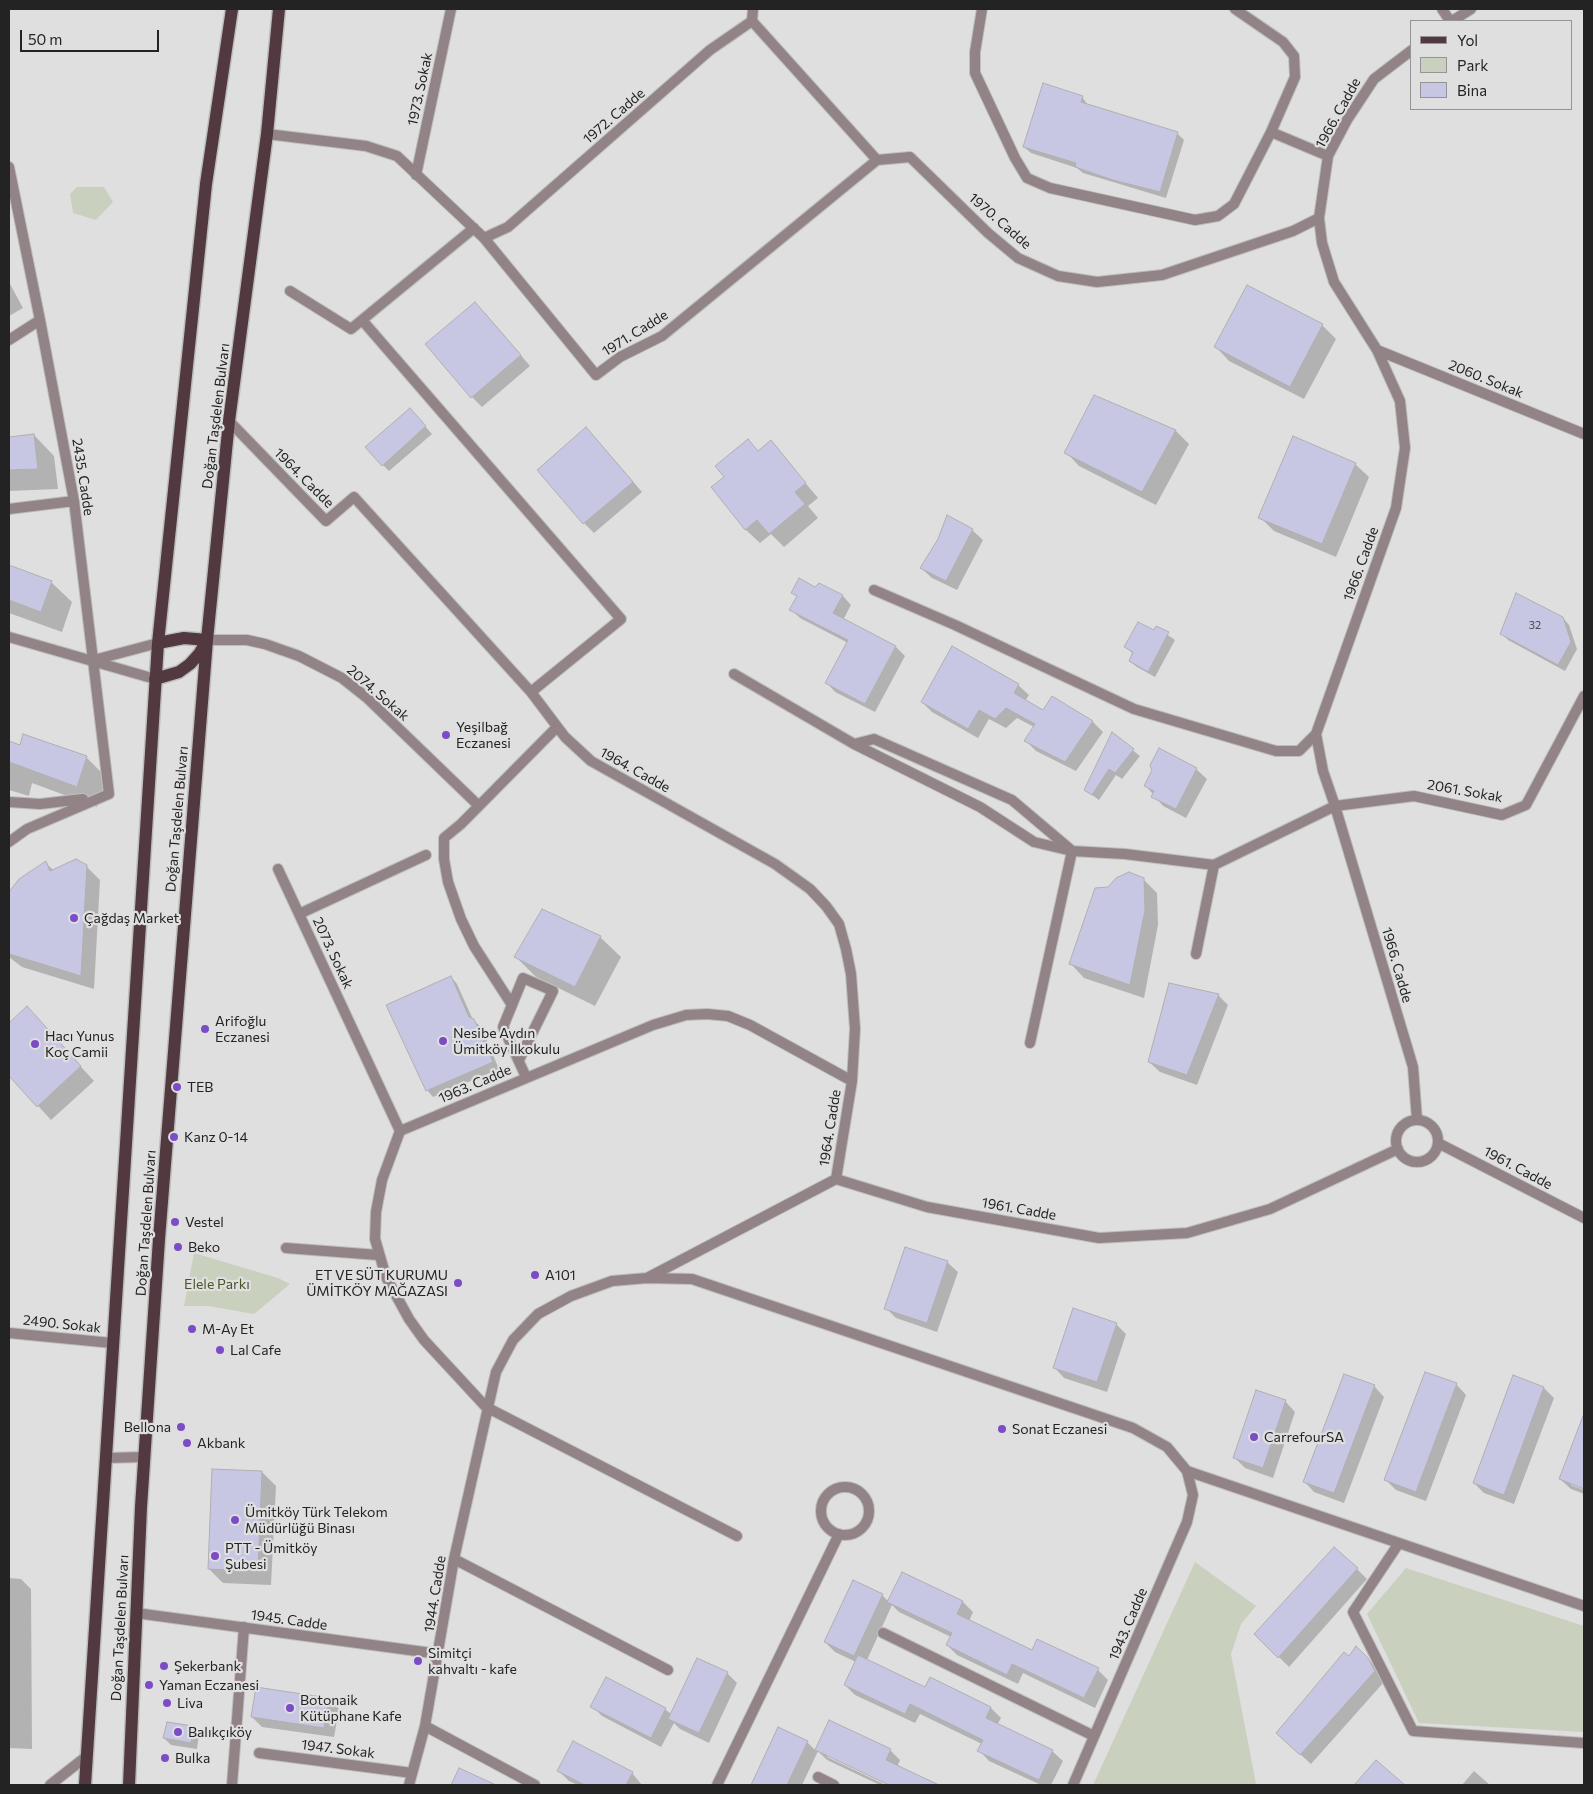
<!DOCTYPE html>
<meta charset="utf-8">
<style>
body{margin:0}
#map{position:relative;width:1593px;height:1794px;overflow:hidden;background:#dfdfe0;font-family:Commissioner,sans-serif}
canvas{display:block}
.frame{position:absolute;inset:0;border:10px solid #232324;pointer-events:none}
.legend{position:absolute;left:1410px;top:20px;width:162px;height:90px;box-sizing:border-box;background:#dfdfe0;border:1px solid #949495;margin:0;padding:6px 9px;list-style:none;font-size:15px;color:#232324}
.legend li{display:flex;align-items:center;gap:10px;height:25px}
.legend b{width:25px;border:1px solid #949495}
.scale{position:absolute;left:20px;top:30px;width:139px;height:22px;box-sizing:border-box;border:2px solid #232324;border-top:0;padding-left:6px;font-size:15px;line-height:18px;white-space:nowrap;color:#232324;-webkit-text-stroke:4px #dfdfe0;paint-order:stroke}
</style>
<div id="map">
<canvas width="1593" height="1794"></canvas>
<div class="frame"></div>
<ul class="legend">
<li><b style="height:6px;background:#51393f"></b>Yol</li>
<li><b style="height:14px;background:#cad0be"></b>Park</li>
<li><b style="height:14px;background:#c7c7e4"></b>Bina</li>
</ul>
<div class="scale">50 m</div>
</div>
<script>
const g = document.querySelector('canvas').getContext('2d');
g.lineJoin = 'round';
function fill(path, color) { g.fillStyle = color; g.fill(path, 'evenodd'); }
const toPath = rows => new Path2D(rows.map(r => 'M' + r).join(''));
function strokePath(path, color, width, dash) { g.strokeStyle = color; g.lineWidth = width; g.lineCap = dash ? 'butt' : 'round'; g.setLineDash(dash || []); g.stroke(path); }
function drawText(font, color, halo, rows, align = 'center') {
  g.font = font + ' Commissioner,sans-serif'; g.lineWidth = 4.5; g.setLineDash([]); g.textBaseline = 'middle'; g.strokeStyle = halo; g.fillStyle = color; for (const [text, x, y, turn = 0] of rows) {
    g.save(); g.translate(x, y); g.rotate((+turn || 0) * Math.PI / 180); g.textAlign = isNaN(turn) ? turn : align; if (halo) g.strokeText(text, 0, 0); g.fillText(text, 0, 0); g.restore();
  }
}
const green = toPath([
 [77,187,104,187,113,202,96,220,73,213,70,194],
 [194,1253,278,1278,290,1284,254,1314,208,1306,184,1306],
 [1195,1562,1256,1606,1241,1624,1231,1654,1256,1784,1093,1785],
 [1406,1568,1584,1626,1584,1732,1419,1723,1367,1614]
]);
const shadow = toPath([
 [1082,97,1088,105,1177,133,1184,140,1166,198,1083,173,1077,168,1031,153,1024,147],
 [9,282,23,308,9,316],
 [485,313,530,366,482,407,472,397],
 [1322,325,1336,339,1304,399,1229,361,1216,347],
 [1095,396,1176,431,1189,444,1156,505,1079,466,1066,452],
 [416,416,432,434,389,471,383,465],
 [34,435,54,456,58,489,9,491,9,438],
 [596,439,642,492,594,533,584,523],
 [748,440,759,452,771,442,818,498,808,506,818,518,784,547,771,534,760,543,746,530,713,488,726,477],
 [1355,464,1369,477,1336,557,1274,531,1260,517],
 [948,517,972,530,983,540,957,590,932,578,921,568,940,540],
 [9,567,51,582,72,602,62,632,9,613,9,614],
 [819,584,843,596,851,605,843,620,896,647,905,656,875,712,835,692,827,683,848,643,800,618,791,609,798,597,793,592,815,588],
 [1563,618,1569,625,1577,649,1565,671,1508,640,1502,633],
 [1156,627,1175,640,1155,677,1137,667,1130,661,1132,653,1126,647,1154,631],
 [1018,685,1029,695,1025,701,1044,712,1052,698,1093,722,1103,732,1076,771,1036,751,1026,741,1034,727,1017,718,1006,728,989,719,978,738,932,712,922,702],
 [1112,734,1140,756,1122,779,1116,775,1099,800,1085,790],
 [9,743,86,757,107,778,97,807,32,783,29,796,9,790],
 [1160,750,1196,769,1207,779,1186,818,1163,806,1146,786,1154,770],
 [46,863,54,871,86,866,100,880,94,989,22,967,9,957,9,894,20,880],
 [1143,879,1157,893,1158,925,1144,998,1084,978,1071,964,1109,889],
 [600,937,621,957,595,1006,536,977,516,957],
 [451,977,457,984,473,1020,481,1027,499,1069,433,1097,427,1090],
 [1218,995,1228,1005,1197,1085,1160,1072,1149,1062],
 [27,1008,94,1081,51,1120,9,1074,9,1024],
 [947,1262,958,1272,937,1332,896,1318,886,1308],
 [1116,1324,1126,1334,1107,1392,1064,1378,1054,1367],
 [1514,1377,1544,1388,1554,1398,1514,1504,1484,1493,1474,1483],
 [1456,1384,1466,1395,1426,1501,1396,1490,1386,1480],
 [1374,1386,1384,1397,1344,1503,1314,1492,1304,1481],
 [1285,1401,1295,1412,1273,1478,1245,1468,1235,1458],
 [1584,1416,1584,1487,1571,1482,1571,1485,1584,1490,1584,1494,1571,1489,1560,1479],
 [262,1472,276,1486,271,1585,223,1583,209,1569],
 [1357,1569,1367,1579,1289,1667,1256,1634],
 [902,1574,963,1602,973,1612,969,1621,1033,1652,1098,1670,1108,1680,1095,1708,1023,1673,1018,1684,957,1655,947,1645,951,1637,899,1612,892,1605,867,1660,926,1689,931,1679,991,1708,1001,1718,997,1725,1052,1751,1063,1761,1051,1785,1041,1785,989,1761,979,1750,982,1744,920,1714,915,1723,855,1695,845,1685,856,1662,835,1652,825,1642,882,1595,889,1602],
 [9,1578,21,1579,31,1589,32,1749,9,1748],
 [1350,1657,1367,1658,1378,1669,1384,1682,1311,1764,1288,1743],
 [727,1673,737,1683,709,1743,680,1729,674,1723,661,1747,602,1716,592,1706,665,1709,672,1715],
 [329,1699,339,1709,334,1737,262,1727,252,1717],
 [830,1722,890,1750,900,1760,897,1767,937,1785,890,1785,827,1754,827,1757,886,1785,880,1785,827,1760,818,1751,802,1785,752,1785,779,1729,807,1742,816,1751],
 [192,1728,199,1734,197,1749,171,1745,164,1738],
 [573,1743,632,1773,642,1785,578,1785,569,1781,559,1771],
 [1474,1771,1490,1785,1462,1785]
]);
const building = toPath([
 [1043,83,1083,96,1081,102,1178,132,1160,192,1113,180,1075,167,1076,163,1023,147,1043,83],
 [1247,285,1323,324,1290,387,1214,347,1247,285],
 [475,302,521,355,471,398,425,344,475,302],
 [1094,395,1176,430,1142,492,1064,453,1094,395],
 [410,408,426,426,382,466,365,447,410,408],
 [586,427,633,482,583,524,537,470,586,427],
 [34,434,38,469,9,470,9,437,34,434],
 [1293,436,1356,463,1322,544,1258,518,1293,436],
 [748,439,758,451,771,440,806,483,795,492,805,504,769,534,757,520,745,530,711,487,724,477,715,466,748,439],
 [947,515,973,529,946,581,920,568,938,539,947,515],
 [9,565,52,581,41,612,9,600,9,565],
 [799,578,815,587,819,583,843,595,833,613,896,646,865,704,825,683,848,640,789,610,797,596,791,593,799,578],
 [1516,593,1563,617,1571,642,1558,665,1500,634,1516,593],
 [1138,622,1154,630,1156,626,1169,632,1148,672,1129,661,1133,652,1124,647,1138,622],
 [952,646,1019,684,1014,693,1043,710,1052,696,1093,721,1065,762,1024,741,1035,724,1006,708,995,719,979,710,968,729,921,702,952,646],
 [1112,732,1134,749,1115,773,1109,769,1092,795,1084,790,1112,732],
 [23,734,87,756,77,787,9,762,9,741,20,745,23,734],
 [1159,748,1197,768,1176,809,1151,797,1154,791,1144,786,1152,770,1150,765,1159,748],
 [76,859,87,865,81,976,9,954,9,892,19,879,46,861,50,871,76,859],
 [1129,872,1144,878,1145,910,1130,985,1069,964,1095,888,1108,887,1116,878,1129,872],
 [542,909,601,936,575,987,514,957,542,909],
 [451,976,469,1017,474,1019,493,1062,426,1091,386,1005,451,976],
 [1169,983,1219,994,1187,1075,1148,1062,1169,983],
 [27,1006,81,1066,37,1107,9,1076,9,1023,27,1006],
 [905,1247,948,1261,927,1323,884,1309,905,1247],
 [1073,1308,1117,1323,1097,1382,1053,1368,1073,1308],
 [1425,1372,1457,1383,1416,1492,1384,1480,1425,1372],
 [1344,1374,1375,1385,1334,1493,1303,1482,1344,1374],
 [1513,1375,1544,1387,1504,1495,1473,1483,1513,1375],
 [1256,1390,1286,1400,1263,1468,1233,1458,1256,1390],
 [1583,1416,1584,1416,1584,1489,1559,1479,1583,1416],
 [212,1469,262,1471,258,1571,208,1569,212,1469],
 [1334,1547,1358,1568,1278,1658,1254,1634,1334,1547],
 [902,1572,963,1601,957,1614,1032,1650,1037,1639,1099,1668,1084,1698,1012,1664,1007,1675,946,1645,952,1633,887,1602,902,1572],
 [853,1580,883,1594,854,1656,824,1642,853,1580],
 [1356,1646,1368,1658,1375,1671,1300,1755,1276,1733,1344,1652,1349,1656,1356,1646],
 [858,1655,925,1687,930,1677,991,1707,986,1718,1053,1750,1039,1780,977,1751,983,1740,910,1704,905,1714,844,1685,858,1655],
 [697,1658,728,1672,699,1733,668,1719,697,1658],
 [606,1677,666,1708,651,1738,590,1707,606,1677],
 [256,1687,329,1698,324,1728,251,1717,256,1687],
 [829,1720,891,1749,886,1760,939,1785,889,1785,815,1750,829,1720],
 [167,1722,193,1726,191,1743,163,1738,167,1722],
 [778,1727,808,1741,787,1785,751,1785,778,1727],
 [573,1741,633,1772,626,1785,585,1785,557,1771,573,1741],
 [1376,1760,1405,1785,1354,1785,1376,1760],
 [459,1768,496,1785,451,1785,459,1768]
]);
const street = toPath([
 [982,9,975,52,975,73,1015,158,1027,178,1050,188,1195,220,1218,216,1234,204,1271,132,1295,77,1294,56,1283,42,1235,9],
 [1442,9,1450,21],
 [1452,21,1471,9],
 [1412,50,1374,79,1347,120,1328,156,1319,218,1322,243,1334,282,1377,350,1400,401,1405,448,1396,508,1316,734,1323,771,1335,806,1413,1067,1417,1120],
 [1271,132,1328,156],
 [267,134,366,146,397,156,484,238,596,375,620,357,662,336,877,160,752,21],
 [877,160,910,157,988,233,1018,258,1058,276,1097,282,1162,275,1293,231,1319,218],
 [9,167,40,320,74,501,109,794],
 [416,175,451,9],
 [484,238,508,227,710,50,752,21,753,9],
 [290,291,351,329,474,228],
 [362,320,621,619,531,692],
 [9,340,40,320],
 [1377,350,1584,434],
 [229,421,326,521,354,497,531,692,565,737,591,761,775,864,810,889,826,906,839,924,846,949,851,974,855,1029,852,1081,836,1179],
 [9,509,74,501],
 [874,590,955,625,1134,709,1276,751,1299,751,1316,734],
 [9,637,155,679],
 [207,640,247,640,265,644,299,656,342,678,366,697,479,806],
 [94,660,158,643],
 [734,674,854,744,980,807,1034,842,1072,851,1125,854,1214,865,1335,806,1414,796,1502,815,1526,805,1584,696],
 [854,744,874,739,1012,800,1070,849],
 [9,802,40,804,83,799],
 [9,842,27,829,109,794],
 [278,869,299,914],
 [1196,954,1214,865],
 [512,1005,474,946,461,919,448,882,444,859,444,838,461,824,557,727],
 [1030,1043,1072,851],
 [519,1060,553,991,523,978,503,1027,526,1077],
 '1396 1141a21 21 0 1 1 42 0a21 21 0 1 1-42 0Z',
 [400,1131,299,914,426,855],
 [1438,1143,1584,1218],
 [286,1248,378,1255],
 [647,1278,836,1179,927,1207,1099,1238,1187,1233,1270,1209,1398,1149],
 [9,1333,112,1343],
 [105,1458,144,1457],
 '821 1511a24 24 0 1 1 48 0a24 24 0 1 1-48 0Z',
 [737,1536,486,1407,424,1340,409,1319,386,1277,375,1239,376,1212,382,1180,400,1131,653,1025,686,1015,707,1014,728,1016,750,1025,852,1081],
 [1399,1543,1353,1612,1413,1731,1584,1743],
 [454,1559,668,1670],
 [136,1613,439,1654],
 [883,1633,1094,1736],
 [425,1726,535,1785],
 [259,1753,412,1773],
 [818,1777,834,1785],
 [50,1785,87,1756],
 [232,1785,244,1627],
 [409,1785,425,1726,454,1559,496,1372,513,1340,538,1314,571,1296,612,1281,647,1278,692,1279,1133,1428,1167,1447,1187,1471,1584,1606],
 [717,1785,839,1534],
 [1073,1785,1187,1522,1193,1495,1187,1471]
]);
const primary = toPath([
 [158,643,184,638,207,640],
 [155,679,179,672,190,664,199,654,205,644],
 [85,1785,158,643,206,184,232,9],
 [129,1785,141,1507,159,1239,207,640,229,421,267,134,279,9]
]);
const markers = [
 [446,735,5,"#7b4cc5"],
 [74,918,5,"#7b4cc5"],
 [205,1029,5,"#7b4cc5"],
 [443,1041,5,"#7b4cc5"],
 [35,1044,5,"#7b4cc5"],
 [177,1087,5,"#7b4cc5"],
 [174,1137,5,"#7b4cc5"],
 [175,1222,5,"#7b4cc5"],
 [178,1247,5,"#7b4cc5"],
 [535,1275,5,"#7b4cc5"],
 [458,1283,5,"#7b4cc5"],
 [192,1329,5,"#7b4cc5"],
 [220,1350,5,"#7b4cc5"],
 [181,1427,5,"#7b4cc5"],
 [1002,1429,5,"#7b4cc5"],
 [1254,1437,5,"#7b4cc5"],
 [187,1443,5,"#7b4cc5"],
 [235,1520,5,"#7b4cc5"],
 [215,1556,5,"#7b4cc5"],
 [418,1661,5,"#7b4cc5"],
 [164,1666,5,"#7b4cc5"],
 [149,1685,5,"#7b4cc5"],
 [167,1703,5,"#7b4cc5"],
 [290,1708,5,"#7b4cc5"],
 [178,1732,5,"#7b4cc5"],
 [165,1758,5,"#7b4cc5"]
];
const numberNames = [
 ["32",1535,625]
];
const streetNames = [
 ["1973. Sokak",420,89,-78],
 ["1966. Cadde",1338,113,-61],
 ["1972. Cadde",614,116,-41],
 ["1970. Cadde",1000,221,41],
 ["1971. Cadde",635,333,-32],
 ["2060. Sokak",1486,379,22],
 ["Doğan Taşdelen Bulvarı",216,416,-83],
 ["2435. Cadde",83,477,81],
 ["1964. Cadde",304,478,45],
 ["1966. Cadde",1361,564,-70],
 ["2074. Sokak",378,693,41],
 ["1964. Cadde",635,770,29],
 ["2061. Sokak",1465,791,10],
 ["Doğan Taşdelen Bulvarı",177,819,-85],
 ["2073. Sokak",333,953,65],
 ["1966. Cadde",1397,965,74],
 ["1963. Cadde",475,1084,-23],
 ["1964. Cadde",830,1128,-81],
 ["1961. Cadde",1518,1168,28],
 ["1961. Cadde",1019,1209,10],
 ["Doğan Taşdelen Bulvarı",146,1223,-86],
 ["2490. Sokak",62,1324,6],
 ["1944. Cadde",435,1594,-81],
 ["1945. Cadde",289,1620,8],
 ["1943. Cadde",1128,1624,-67],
 ["Doğan Taşdelen Bulvarı",120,1628,-87],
 ["1947. Sokak",338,1749,7]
];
const poiNames = [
 ["Yeşilbağ",456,727],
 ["Eczanesi",456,743],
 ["Çağdaş Market",84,918],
 ["Arifoğlu",215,1021],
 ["Eczanesi",215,1037],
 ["Nesibe Aydın",453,1033],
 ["Ümitköy İlkokulu",453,1049],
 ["Hacı Yunus",45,1036],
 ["Koç Camii",45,1052],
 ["TEB",187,1087],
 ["Kanz 0-14",184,1137],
 ["Vestel",185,1222],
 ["Beko",188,1247],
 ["ET VE SÜT KURUMU",448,1275,"right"],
 ["ÜMİTKÖY MAĞAZASI",448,1291,"right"],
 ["A101",545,1275],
 ["M-Ay Et",202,1329],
 ["Lal Cafe",230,1350],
 ["Bellona",171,1427,"right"],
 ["Sonat Eczanesi",1012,1429],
 ["CarrefourSA",1264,1437],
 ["Akbank",197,1443],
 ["Ümitköy Türk Telekom",245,1512],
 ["Müdürlüğü Binası",245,1528],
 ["PTT - Ümitköy",225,1548],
 ["Şubesi",225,1564],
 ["Simitçi",428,1653],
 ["kahvaltı - kafe",428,1669],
 ["Şekerbank",174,1666],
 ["Yaman Eczanesi",159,1685],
 ["Botonaik",300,1700],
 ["Kütüphane Kafe",300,1716],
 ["Liva",177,1703],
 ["Balıkçıköy",188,1732],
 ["Bulka",175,1758]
];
const parkNames = [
 ["Elele Parkı",217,1284]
];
fill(green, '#cad0be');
fill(shadow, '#0003');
fill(building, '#c7c7e4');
strokePath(building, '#afafb1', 1);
strokePath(street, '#bdbdbe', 12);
strokePath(primary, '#bdbdbe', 15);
strokePath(street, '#918386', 10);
strokePath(primary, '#51393f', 12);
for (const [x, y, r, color] of markers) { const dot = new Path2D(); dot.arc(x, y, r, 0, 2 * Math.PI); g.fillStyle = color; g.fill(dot); strokePath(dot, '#dfdfe0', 2); }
drawText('11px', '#4c4c54', null, numberNames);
drawText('14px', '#232324', '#dfdfe0', streetNames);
drawText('14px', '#232324', '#dfdfe0', poiNames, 'left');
drawText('14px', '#475527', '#dfdfe0', parkNames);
</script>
